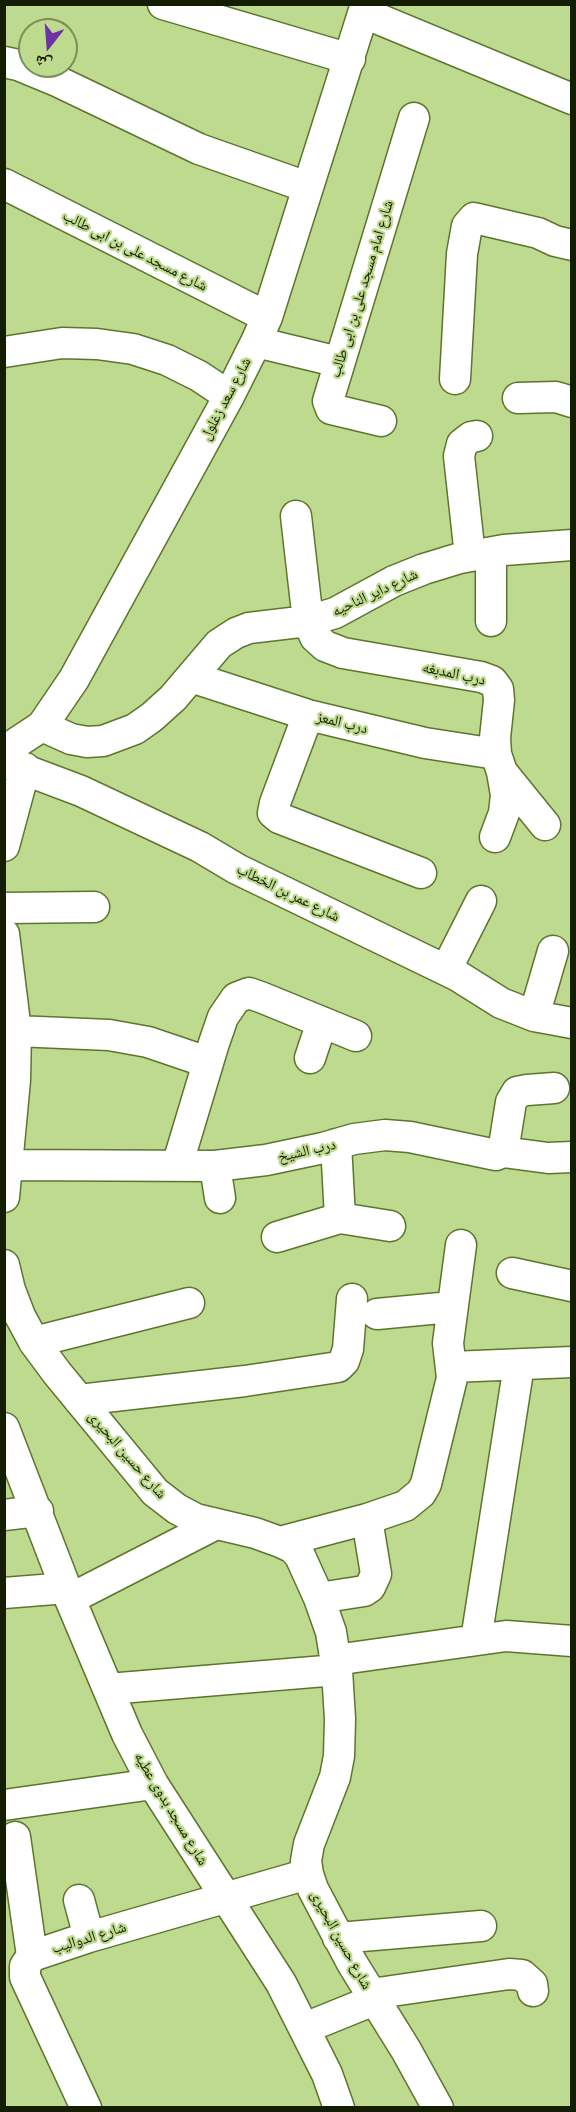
<!DOCTYPE html>
<meta charset="utf-8">
<style>
body{margin:0}
#map{position:relative;width:576px;height:2112px;overflow:hidden;background:#beda8f;font-family:"PT Sans Narrow","Noto Naskh Arabic",sans-serif}
canvas{display:block}
.frame{position:absolute;inset:0;border:6px solid #141d01;pointer-events:none}
.north{position:absolute;left:18px;top:18px;width:60px;height:60px;box-sizing:border-box;background:#beda8f;border:2px solid #7a8e56;border-radius:50%;rotate:197deg;font-size:16px;font-weight:700;line-height:24px;text-align:center;color:#141d01}
.north::after{content:'';display:block;margin:auto;width:21px;height:27px;background:#7131a6;clip-path:polygon(50% 0,100% 100%,50% 72%,0 100%)}
</style>
<div id="map">
<canvas width="576" height="2112"></canvas>
<div class="frame"></div>
<div class="north">ش</div>
</div>
<script>
const g = document.querySelector('canvas').getContext('2d');
g.lineJoin = 'round';
const toPath = rows => new Path2D(rows.map(r => 'M' + r).join(''));
function strokePath(path, color, width, dash) { g.strokeStyle = color; g.lineWidth = width; g.lineCap = dash ? 'butt' : 'round'; g.setLineDash(dash || []); g.stroke(path); }
function drawText(font, color, halo, rows, align = 'center') {
  g.font = font + ' "PT Sans Narrow","Noto Naskh Arabic",sans-serif'; g.lineWidth = 4.5; g.setLineDash([]); g.textBaseline = 'middle'; g.strokeStyle = halo; g.fillStyle = color; for (const [text, x, y, turn = 0] of rows) {
    g.save(); g.translate(x, y); g.rotate((+turn || 0) * Math.PI / 180); g.textAlign = isNaN(turn) ? turn : align; if (halo) g.strokeText(text, 0, 0); g.fillText(text, 0, 0); g.restore();
  }
}
const minor = toPath([
 [163,4,350,59],
 [364,13,572,99],
 [4,62,18,65,59,82,199,149,307,187],
 [4,184,267,317],
 [256,342,339,362],
 [4,352,62,343,97,344,133,349,167,360,199,376,229,396],
 [455,379,462,254,467,226,474,218,538,233,555,241,572,245],
 [518,398,556,397,572,402],
 [381,421,331,409,328,401,414,118],
 [296,516,308,621,315,637,325,646,343,653,481,677,492,681,498,689,499,700,495,738,496,754,502,772,506,795,504,813,495,837],
 [491,553,491,621],
 [470,556,459,456,462,444,471,437,477,436],
 [191,677,308,715,425,743,496,754],
 [308,715,275,803,273,813,279,818,421,873],
 [42,726,71,739,87,742,103,741,135,729,152,717,173,698,219,644,236,633,249,628,308,621,335,613,394,581,424,569,460,558,504,550,572,545],
 [4,751,42,726,74,679,229,396,256,342,267,317,366,4],
 [4,762,81,791,200,847,237,869,458,976,501,1003,534,1016,572,1023],
 [502,772,545,825],
 [4,846,25,768],
 [4,908,94,907],
 [4,934,16,1031,15,1080,4,1197],
 [446,970,481,901],
 [534,1016,553,951],
 [16,1031,109,1035,148,1042,207,1062],
 [310,1058,322,1022],
 [336,1144,340,1218],
 [503,1152,548,1158,572,1157],
 [8,1165,215,1166,266,1160,323,1148,354,1139,385,1135,410,1137,496,1155,503,1152,511,1102,517,1092,527,1090,554,1088],
 [177,1166,214,1043,223,1017,236,998,249,993,263,998,356,1036],
 [215,1166,220,1198],
 [277,1237,340,1218,390,1226],
 [4,1265,10,1290,20,1316,34,1342,57,1373,155,1492,177,1509,196,1519,255,1533,280,1542,293,1548,300,1556,319,1598,331,1632,337,1670,340,1719,339,1756,335,1777,309,1844,306,1861,308,1874,313,1889,352,1963,406,2050,438,2108],
 [512,1273,572,1286],
 [377,1314,451,1307],
 [34,1342,189,1303],
 [452,1367,572,1362],
 [79,1400,245,1381,338,1367,344,1361,348,1349,352,1299],
 [4,1428,70,1599,127,1734,153,1784,281,1983,327,2074,339,2108],
 [4,1515,38,1511],
 [280,1542,367,1519,405,1506,421,1493,426,1484,452,1378,448,1343,461,1245],
 [4,1593,67,1588],
 [319,1598,364,1591,370,1587,376,1574,367,1519],
 [70,1599,216,1524],
 [476,1640,519,1365],
 [335,1660,506,1636,572,1641],
 [108,1689,337,1670],
 [4,1805,153,1784],
 [15,1837,32,1956],
 [79,1900,89,1937],
 [338,1938,481,1926],
 [371,1994,509,1974,522,1975,532,1984,533,1991],
 [305,2028,374,2000],
 [86,2108,25,1977,25,1966,32,1956,89,1937,308,1874]
]);
const streetNames = [
 ["شارع مسجد على بن ابى طالب",135,251,27],
 ["شارع امام مسجد على بن ابى طالب",362,289,-73],
 ["شارع سعد زغلول",226,399,-62],
 ["شارع داير الناحيه",375,593,-25],
 ["درب المدبغه",454,674,12],
 ["درب المعز",342,723,14],
 ["شارع عمر بن الخطاب",288,893,26],
 ["درب الشيخ",307,1151,-13],
 ["شارع حسين البحيرى",127,1455,49],
 ["شارع مسجد بدوى عطيه",171,1809,59],
 ["شارع الدواليب",89,1938,-17],
 ["شارع حسين البحيرى",341,1940,61]
];
strokePath(minor, '#5d752d', 33);
strokePath(minor, '#fff', 30);
drawText('15px', '#141d01', '#beda8f', streetNames);
</script>
